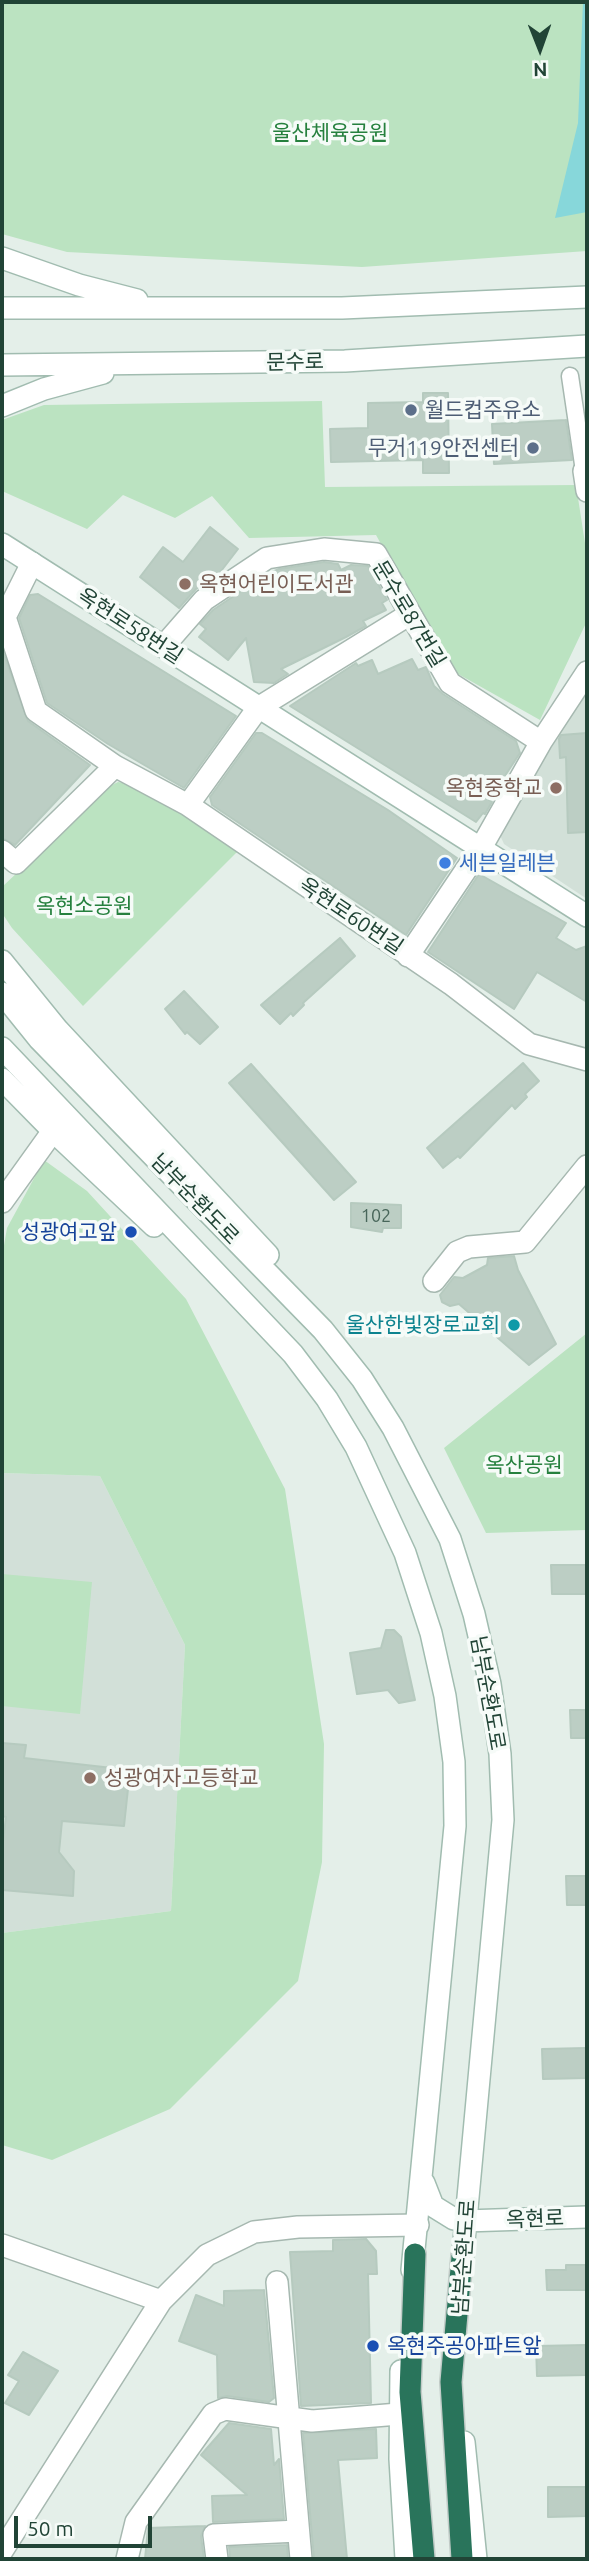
<!DOCTYPE html>
<meta charset="utf-8">
<style>
body{margin:0}
#map{position:relative;width:589px;height:2561px;overflow:hidden;background:#e4efe9;font-family:Ubuntu,sans-serif}
canvas{display:block}
.frame{position:absolute;inset:0;border:4px solid #214436;pointer-events:none}
.north{position:absolute;left:505px;top:14px;width:70px;height:70px;-webkit-text-stroke:5px #f6fbf8;paint-order:stroke;rotate:179deg;font-size:19px;font-weight:700;line-height:28px;text-align:center;color:#214436}
.north::after{content:'';display:block;margin:auto;width:24px;height:32px;background:#214436;clip-path:polygon(50% 0,100% 100%,50% 72%,0 100%)}
.scale{position:absolute;left:14px;top:2516px;width:138px;height:32px;box-sizing:border-box;border:4px solid #214436;border-top:0;padding-left:9px;font-size:21px;line-height:24px;white-space:nowrap;color:#214436;-webkit-text-stroke:5px #f6fbf8;paint-order:stroke}
</style>
<div id="map">
<canvas width="589" height="2561"></canvas>
<div class="frame"></div>
<div class="north">N</div>
<div class="scale">50 m</div>
</div>
<script>
const g = document.querySelector('canvas').getContext('2d');
g.lineJoin = 'round';
function fill(path, color) { g.fillStyle = color; g.fill(path, 'evenodd'); }
const toPath = rows => new Path2D(rows.map(r => 'M' + r).join(''));
function strokePath(path, color, width, dash) { g.strokeStyle = color; g.lineWidth = width; g.lineCap = dash ? 'butt' : 'round'; g.setLineDash(dash || []); g.stroke(path); }
function drawText(font, color, halo, rows, align = 'center') {
  g.font = font + ' Ubuntu,"Noto Sans KR",sans-serif'; g.lineWidth = 7; g.setLineDash([]); g.textBaseline = 'middle'; g.strokeStyle = halo; g.fillStyle = color; for (const [text, x, y, turn = 0] of rows) {
    g.save(); g.translate(x, y); g.rotate((+turn || 0) * Math.PI / 180); g.textAlign = isNaN(turn) ? turn : align; if (halo) g.strokeText(text, 0, 0); g.fillText(text, 0, 0); g.restore();
  }
}
const built = toPath([
 [587,688,587,899,504,844,499,833,550,743],
 [2,1473,100,1476,185,1645,171,1911,2,1933]
]);
const green = toPath([
 [2,2,587,2,587,251,362,267,67,252,2,234],
 [322,401,325,487,576,485,587,556,587,621,540,720,451,670,376,535,249,538,212,496,175,518,123,495,87,529,2,491,2,420,44,405],
 [118,782,131,784,187,815,238,851,83,1006,12,928,2,913,2,887,108,787],
 [44,1160,87,1191,186,1299,285,1489,324,1744,322,1862,298,1981,170,2109,52,2160,2,2145,2,1933,171,1911,185,1645,100,1476,2,1473,2,1257,7,1228],
 [587,1333,587,1530,486,1533,444,1448],
 [2,1574,92,1582,80,1714,2,1706]
]);
const water = toPath([
 [583,2,587,2,587,212,555,218,578,123]
]);
const building = toPath([
 [423,393,448,393,449,473,423,473,423,460,331,462,330,429,368,428,368,403,423,402,423,393],
 [566,420,572,460,494,464,492,424,566,420],
 [210,527,238,549,218,575,196,589,179,608,140,577,163,547,183,562,210,527],
 [324,562,338,564,341,570,351,565,368,566,387,600,382,603,386,610,363,621,366,626,346,637,281,669,288,674,274,683,254,682,246,638,228,660,199,637,206,629,200,624,213,610,265,575,279,569,324,562],
 [38,594,236,716,184,788,108,744,47,703,19,618,30,595,38,594],
 [2,649,28,721,90,765,15,845,2,838,2,649],
 [412,659,418,670,426,667,434,686,443,694,516,741,520,753,489,800,492,802,485,814,483,813,476,822,290,706,356,663,358,666,372,660,378,674,412,659],
 [256,733,262,733,388,810,457,858,406,935,212,805,210,797,256,733],
 [587,733,587,832,568,833,566,757,560,758,559,739,561,735,587,733],
 [479,874,566,923,556,938,576,950,587,946,587,1002,537,972,514,1009,428,952,479,874],
 [340,938,355,956,303,1003,304,1005,293,1016,291,1013,280,1024,261,1005,340,938],
 [184,991,218,1027,200,1044,187,1032,185,1034,165,1009,184,991],
 [523,1063,539,1081,525,1094,527,1097,515,1109,512,1105,460,1158,458,1156,443,1168,427,1148,523,1063],
 [251,1064,356,1182,334,1200,229,1083,251,1064],
 [351,1203,401,1205,401,1228,383,1228,382,1232,351,1227,351,1203],
 [514,1256,518,1270,556,1344,529,1365,459,1304,450,1306,442,1302,440,1295,454,1277,463,1278,487,1265,488,1258,514,1256],
 [551,1565,587,1565,587,1594,552,1594,551,1565],
 [386,1630,394,1630,401,1637,415,1700,399,1703,388,1690,357,1694,350,1653,381,1648,386,1630],
 [570,1710,587,1710,587,1738,571,1738,570,1710],
 [2,1743,26,1745,24,1758,130,1770,124,1826,62,1821,59,1852,74,1871,73,1896,2,1890,2,1849,6,1817,2,1816,2,1743],
 [566,1876,587,1876,587,1905,567,1905,566,1876],
 [587,2048,587,2078,543,2079,542,2049,587,2048],
 [366,2239,376,2251,377,2274,368,2274,371,2403,301,2406,290,2252,333,2251,333,2240,366,2239],
 [566,2265,587,2265,587,2290,547,2290,546,2270,566,2270,566,2265],
 [264,2290,274,2398,269,2402,227,2396,218,2398,217,2355,179,2341,196,2295,224,2306,224,2291,264,2290],
 [587,2345,587,2375,537,2376,536,2346,587,2345],
 [23,2352,58,2371,29,2415,5,2403,19,2381,8,2375,23,2352],
 [229,2423,271,2429,274,2465,279,2459,284,2519,213,2522,212,2496,247,2495,201,2455,229,2423],
 [376,2429,377,2458,338,2460,347,2559,314,2559,303,2433,376,2429],
 [548,2487,587,2487,587,2516,548,2517,548,2487],
 [205,2526,201,2536,204,2559,145,2559,148,2528,205,2526],
 [287,2545,288,2559,230,2559,229,2547,287,2545]
]);
const pedestrian = toPath([
 [570,376,584,471]
]);
const minor = toPath([
 [587,471,584,471,587,491],
 [32,563,5,617,36,711,115,766,188,805,451,984,529,1044,587,1060],
 [163,647,204,600,267,558,324,549,376,554,450,683,541,742],
 [188,805,258,708,410,614],
 [2,851,16,863,115,766],
 [408,956,482,846,541,742,587,672],
 [2,1202,53,1131],
 [434,1281,457,1252,469,1247,525,1242,587,1166],
 [2,2245,161,2301],
 [277,2282,301,2559],
 [2,2551,161,2301,207,2255,254,2232,298,2227,418,2225],
 [127,2559,136,2522,213,2414,225,2409,312,2421,399,2414],
 [217,2559,214,2535,298,2531]
]);
const secondary = toPath([
 [2,258,79,285,137,300],
 [2,308,342,308,587,297],
 [2,365,345,361,587,346],
 [2,406,44,389,103,373],
 [2,544,587,916],
 [2,961,58,1030,268,1255],
 [2,993,39,1039,323,1330,362,1379,393,1428,450,1539,474,1614,490,1684,500,1754,503,1820,461,2273],
 [2,1048,293,1354,327,1399,356,1447,405,1553,431,1633,445,1696,454,1762,455,1826,412,2270],
 [2,1079,53,1131,154,1226],
 [424,2183,433,2206,454,2219,465,2221,587,2217],
 [401,2371,400,2459,406,2559],
 [464,2442,476,2559]
]);
const motorway = toPath([
 [415,2254,410,2392,424,2559],
 [462,2257,451,2382,462,2559]
]);
const markers = [
 [411,410,7,"#5c6f8a"],
 [533,448,7,"#5c6f8a"],
 [185,584,7,"#8d6e63"],
 [556,788,7,"#8d6e63"],
 [445,863,7,"#3f7fe0"],
 [131,1232,7,"#1a4fb4"],
 [514,1325,7,"#0f9aa8"],
 [90,1778,7,"#8d6e63"],
 [373,2346,7,"#1a4fb4"]
];
const numberNames = [
 ["102",376,1216]
];
const parkNames = [
 ["울산체육공원",330,133],
 ["옥현소공원",84,906],
 ["옥산공원",524,1465]
];
const streetNames = [
 ["문수로",295,362,-1],
 ["문수로87번길",409,614,59],
 ["옥현로58번길",130,626,33],
 ["옥현로60번길",351,916,34],
 ["남부순환도로",195,1199,46],
 ["남부순환도로",488,1693,80],
 ["옥현로",535,2219,-2],
 ["남부순환도로",464,2257,-86]
];
const serviceNames = [
 ["월드컵주유소",425,410],
 ["무거119안전센터",519,448,"right"]
];
const educationNames = [
 ["옥현어린이도서관",199,584],
 ["옥현중학교",542,788,"right"],
 ["성광여자고등학교",104,1778]
];
const shopNames = [
 ["세븐일레븐",459,863]
];
const transitNames = [
 ["성광여고앞",117,1232],
 ["옥현주공아파트앞",387,2346,"left"]
];
const cultureNames = [
 ["울산한빛장로교회",500,1325]
];
fill(built, '#d2e0d8');
fill(green, '#bbe3c1');
fill(water, '#87d7da');
fill(building, '#bccec4');
strokePath(building, '#b6cabf', 2);
strokePath(pedestrian, '#a6b8b0', 19);
strokePath(minor, '#a6b8b0', 24);
strokePath(secondary, '#a1bcb0', 24);
strokePath(motorway, '#c1cbc7', 24);
strokePath(pedestrian, '#fff', 16);
strokePath(minor, '#fff', 21);
strokePath(secondary, '#fff', 21);
strokePath(motorway, '#29745b', 21);
for (const [x, y, r, color] of markers) { const dot = new Path2D(); dot.arc(x, y, r, 0, 2 * Math.PI); g.fillStyle = color; g.fill(dot); strokePath(dot, '#f6fbf8', 2.5); }
drawText('18px', '#48665a', null, numberNames);
drawText('21px', '#26803e', '#f6fbf8', parkNames);
drawText('21px', '#214436', '#f6fbf8', streetNames);
drawText('21px', '#4e5e75', '#f6fbf8', serviceNames, 'left');
drawText('21px', '#785e54', '#f6fbf8', educationNames, 'left');
drawText('21px', '#366cbe', '#f6fbf8', shopNames, 'left');
drawText('21px', '#164399', '#f6fbf8', transitNames, 'right');
drawText('21px', '#0d838f', '#f6fbf8', cultureNames, 'right');
</script>
